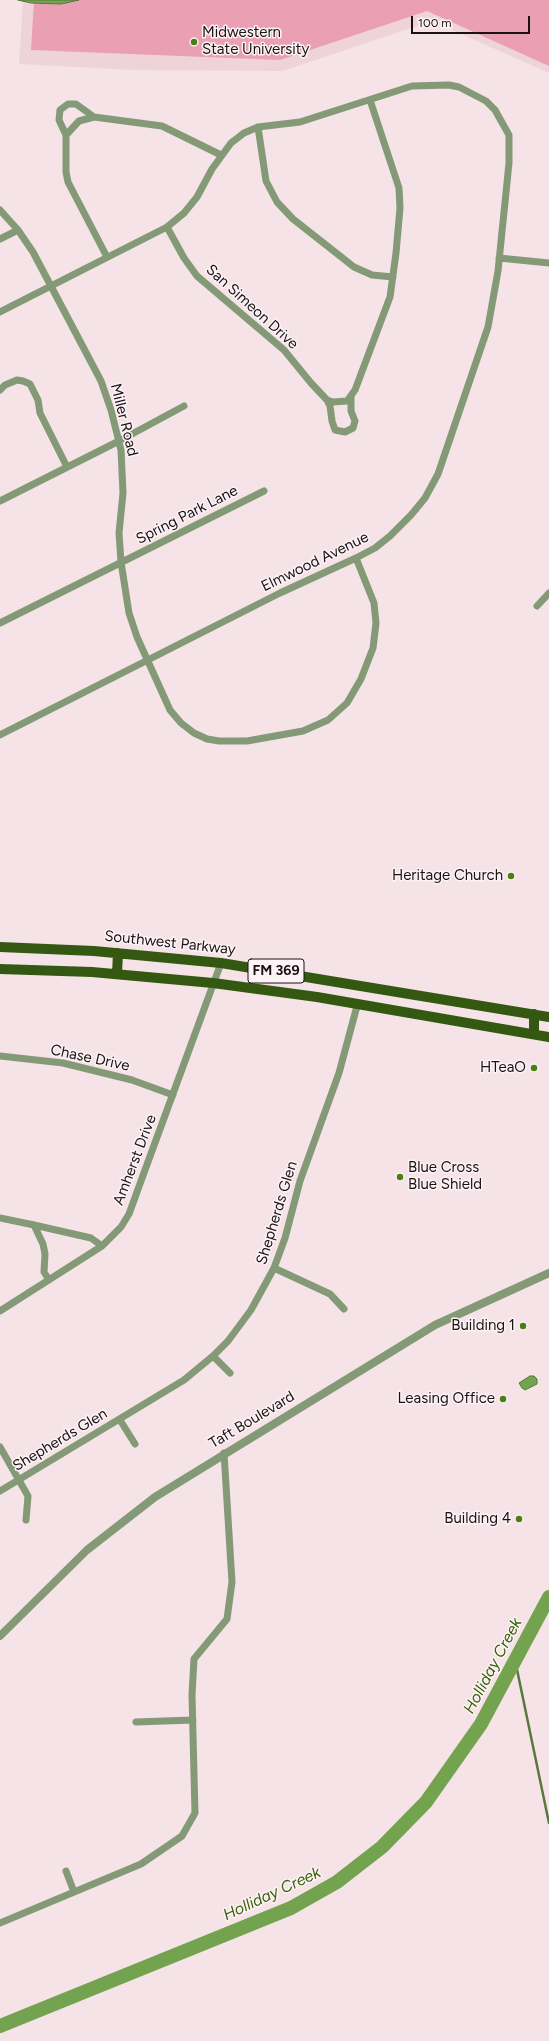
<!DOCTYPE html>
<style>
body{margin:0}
#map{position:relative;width:549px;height:2041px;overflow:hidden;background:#f5e3e7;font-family:Figtree,sans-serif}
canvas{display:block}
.scale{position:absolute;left:411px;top:16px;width:119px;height:18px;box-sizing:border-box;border:2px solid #191314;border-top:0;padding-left:5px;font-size:12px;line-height:14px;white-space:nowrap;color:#191314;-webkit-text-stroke:3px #fdf2f5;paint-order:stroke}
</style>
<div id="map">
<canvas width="549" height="2041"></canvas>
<div class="scale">100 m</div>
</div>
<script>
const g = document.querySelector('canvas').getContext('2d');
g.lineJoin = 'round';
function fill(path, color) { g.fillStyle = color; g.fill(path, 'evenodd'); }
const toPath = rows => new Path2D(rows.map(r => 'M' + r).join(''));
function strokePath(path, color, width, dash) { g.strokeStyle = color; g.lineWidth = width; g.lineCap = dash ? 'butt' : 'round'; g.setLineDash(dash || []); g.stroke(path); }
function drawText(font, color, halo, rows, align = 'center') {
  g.font = font + ' Figtree,sans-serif'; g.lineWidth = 3; g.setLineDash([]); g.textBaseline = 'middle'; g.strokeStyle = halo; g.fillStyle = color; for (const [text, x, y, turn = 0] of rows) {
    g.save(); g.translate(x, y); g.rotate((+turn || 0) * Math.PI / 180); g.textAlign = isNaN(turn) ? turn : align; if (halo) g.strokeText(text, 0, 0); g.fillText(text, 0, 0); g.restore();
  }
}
const built = toPath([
 [23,0,549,0,549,73,432,21,283,71,133,70,19,64]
]);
const green = toPath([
 [34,0,549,0,549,66,427,11,280,60,31,50]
]);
const water = toPath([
 [18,0,79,0,61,4,31,3,18,0],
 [530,1376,534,1376,537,1379,537,1384,525,1390,522,1388,519,1383,530,1376]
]);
const stream = toPath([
 [515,1660,549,1823]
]);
const river = toPath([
 [0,2026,291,1908,337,1882,382,1847,426,1802,481,1724,549,1597]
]);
const minor = toPath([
 [258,127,266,181,277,202,293,219,354,267,372,275,393,277],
 [66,135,59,120,60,110,68,104,76,104,94,117],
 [0,210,18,230,33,252,101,381,111,410,121,450,123,493,119,533,121,562,129,613,137,637,170,710,181,723,194,733,207,739,219,741,247,741,303,731,328,720,347,703,361,679,373,648,376,623,374,603,356,558],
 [167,227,184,258,197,276,284,350,311,383,327,400,333,402,347,401,355,390,390,297,396,253,400,208,399,188,370,100],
 [0,239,18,230],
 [107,257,68,182,66,172,66,135,79,121,94,117,162,126,221,155],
 [499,258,549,263],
 [0,312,167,227,184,213,197,197,212,169,231,143,244,133,258,127,300,122,412,86,449,85,459,87,486,101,495,110,509,135,509,163,498,271,488,327,438,474,425,498,411,515,390,536,375,548,356,558,280,593,0,735],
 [0,390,5,385,17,380,23,381,30,384,38,400,40,413,67,467],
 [327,400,330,406,332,421,335,430,345,432,353,428,355,421,351,411,351,396],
 [0,501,119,441,184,406],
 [537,606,549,593],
 [0,623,264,491],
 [0,1056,63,1063,132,1080,173,1095],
 [0,1218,34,1225,43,1244,45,1254,44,1272,49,1280],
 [34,1225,91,1238,102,1246],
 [274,1268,330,1294,344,1309],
 [0,1311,102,1246,121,1227,129,1214,145,1170,221,963],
 [213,1356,230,1373],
 [120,1420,135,1444],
 [0,1447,28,1496,26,1520],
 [0,1491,184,1380,213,1356,228,1341,251,1310,274,1268,285,1238,300,1181,339,1073,357,1006],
 [136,1722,193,1720],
 [66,1871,74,1892],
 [0,1923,141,1864,182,1836,195,1813,192,1695,194,1659,227,1619,232,1582,224,1453]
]);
const tertiary = toPath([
 [0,1636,87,1550,155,1497,435,1325,549,1273]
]);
const primary = toPath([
 [0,947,94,951,221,963,549,1017],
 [0,969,92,972,213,983,317,997,549,1037],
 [117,974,118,953],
 [534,1034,534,1014]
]);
const markers = [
 [194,42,4,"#4a7f13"],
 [511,876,4,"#4a7f13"],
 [534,1068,4,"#4a7f13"],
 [400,1177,4,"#4a7f13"],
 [523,1326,4,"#4a7f13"],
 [503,1399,4,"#4a7f13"],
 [519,1519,4,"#4a7f13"]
];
const shields = [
 [276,971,56]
];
const shieldNames = [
 ["FM 369",276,971]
];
const poiNames = [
 ["Midwestern",202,33,"left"],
 ["State University",202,50,"left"],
 ["Heritage Church",503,876],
 ["HTeaO",526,1068],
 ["Blue Cross",408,1168,"left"],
 ["Blue Shield",408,1185,"left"],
 ["Building 1",515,1326],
 ["Leasing Office",495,1399],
 ["Building 4",511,1519]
];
const streetNames = [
 ["San Simeon Drive",252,307,42],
 ["Miller Road",124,420,76],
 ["Spring Park Lane",187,515,-27],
 ["Elmwood Avenue",315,562,-26],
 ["Southwest Parkway",170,943,6],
 ["Chase Drive",90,1058,12],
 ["Amherst Drive",135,1160,-69],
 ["Shepherds Glen",277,1213,-73],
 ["Taft Boulevard",252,1420,-31],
 ["Shepherds Glen",60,1440,-31]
];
const waterNames = [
 ["Holliday Creek",493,1666,-62],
 ["Holliday Creek",272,1894,-25]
];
fill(built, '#eed4d9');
fill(green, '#ea9fb2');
fill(water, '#73a34f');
strokePath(water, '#58783d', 1);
strokePath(stream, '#58783d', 2.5);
strokePath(river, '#73a34f', 14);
strokePath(minor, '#849a77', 7);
strokePath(tertiary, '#849a77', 8);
strokePath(primary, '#345811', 10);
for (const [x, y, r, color] of markers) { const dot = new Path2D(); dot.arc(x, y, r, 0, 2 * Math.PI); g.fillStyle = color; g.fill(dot); strokePath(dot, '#fdf2f5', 1.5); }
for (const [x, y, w] of shields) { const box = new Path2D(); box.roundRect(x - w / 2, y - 12, w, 24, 3); g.fillStyle = '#fdf2f5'; g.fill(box); strokePath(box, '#191314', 1); }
drawText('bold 14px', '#191314', null, shieldNames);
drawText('15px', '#191314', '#fdf2f5', poiNames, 'right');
drawText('15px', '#191314', '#fdf2f5', streetNames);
drawText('italic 16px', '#376205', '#fdf2f5', waterNames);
</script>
